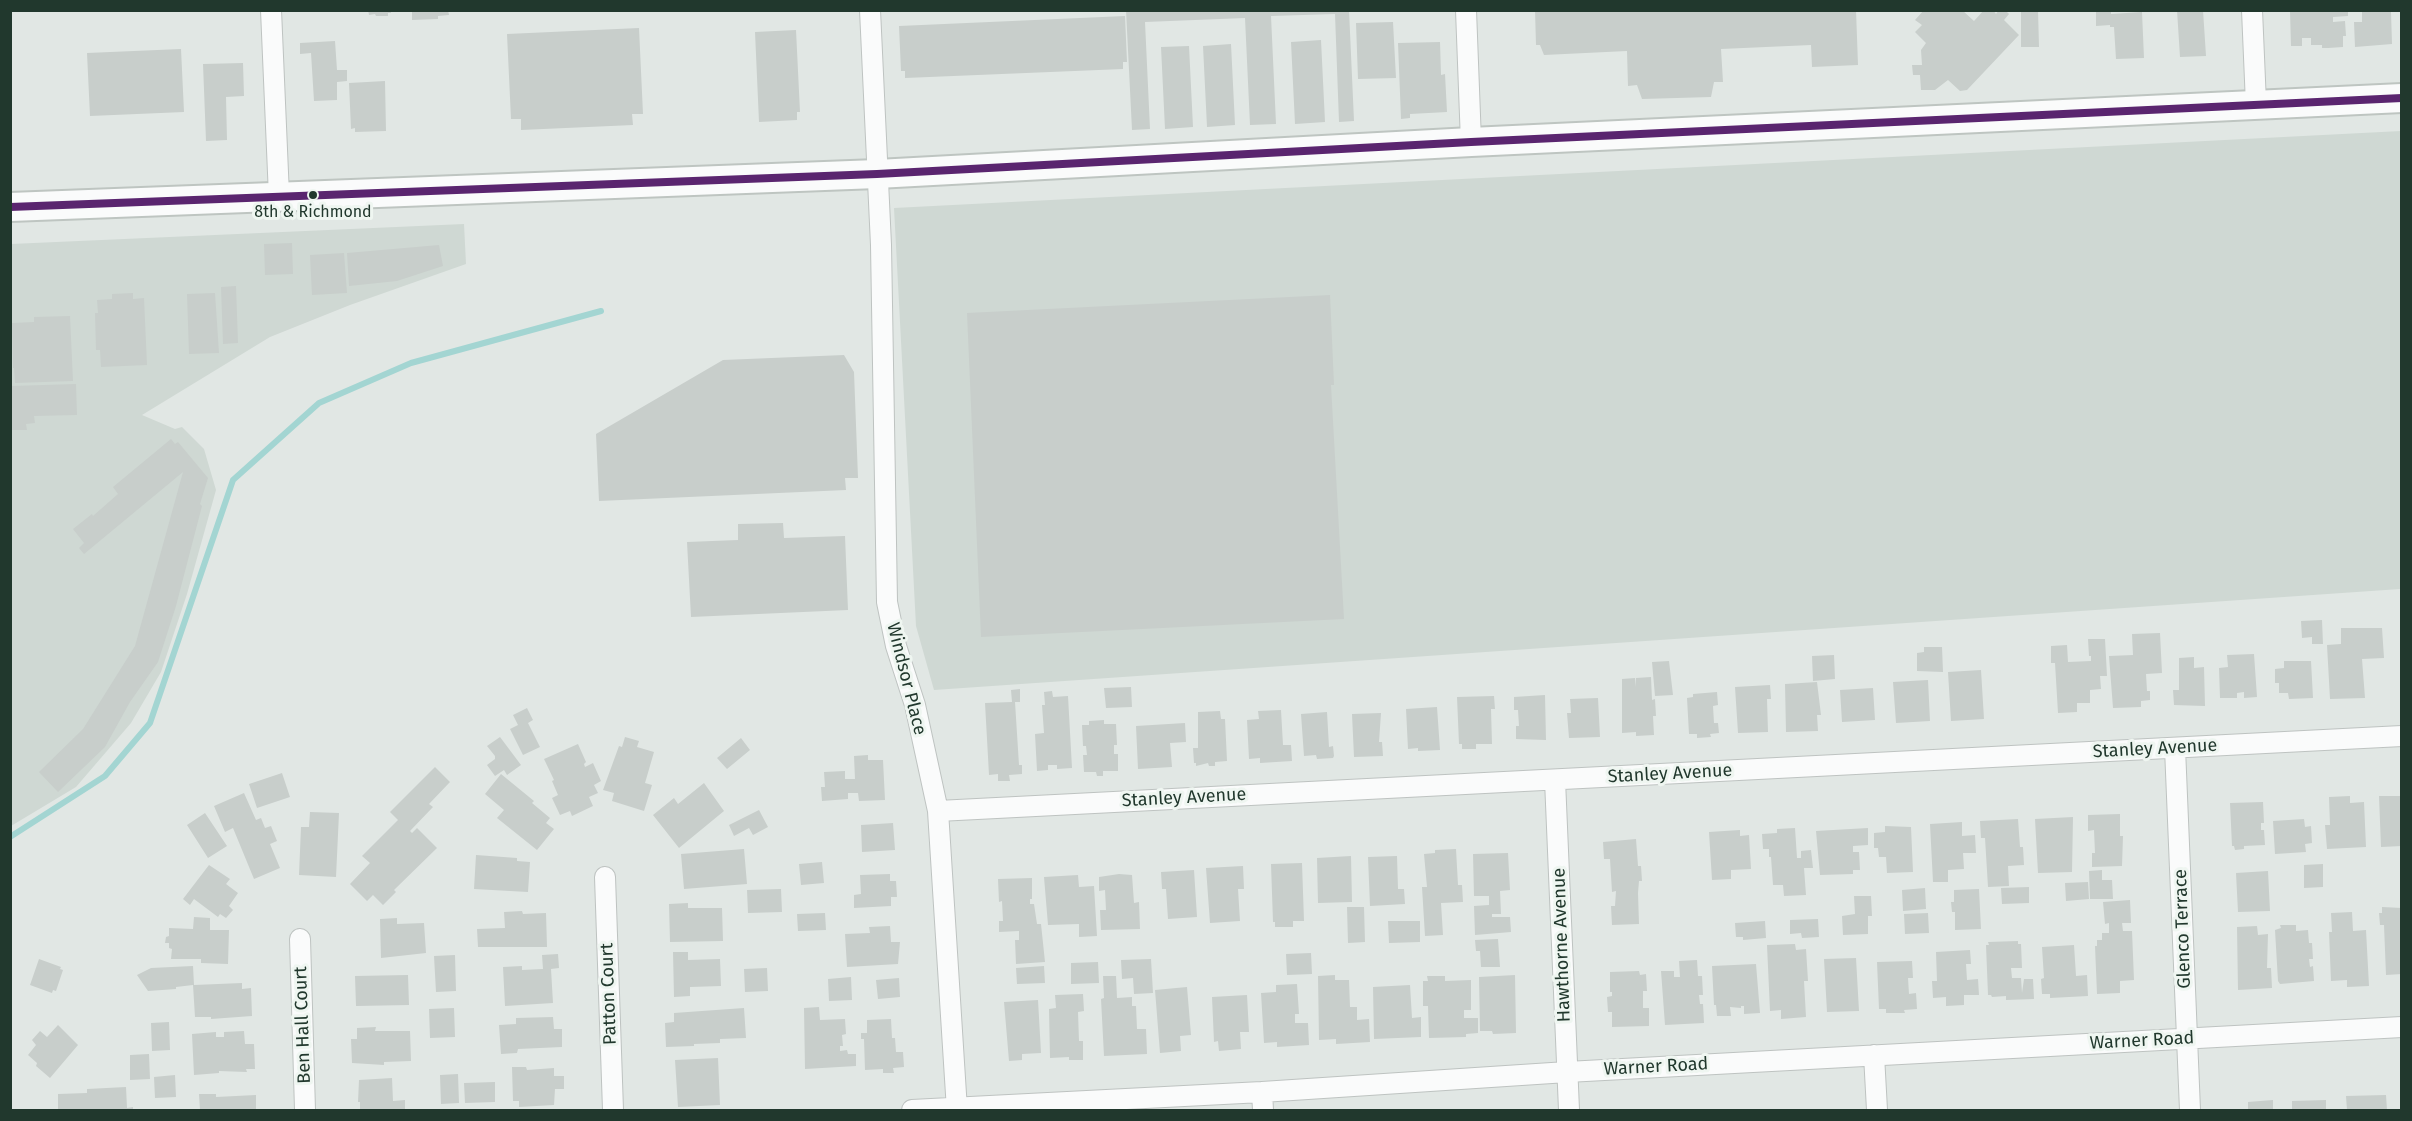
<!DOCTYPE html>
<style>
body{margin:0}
#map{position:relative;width:2412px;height:1121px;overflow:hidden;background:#e1e7e4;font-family:"Fira Sans",sans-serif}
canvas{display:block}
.frame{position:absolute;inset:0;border:12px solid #21382d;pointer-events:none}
</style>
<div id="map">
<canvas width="2412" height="1121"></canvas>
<div class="frame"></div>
</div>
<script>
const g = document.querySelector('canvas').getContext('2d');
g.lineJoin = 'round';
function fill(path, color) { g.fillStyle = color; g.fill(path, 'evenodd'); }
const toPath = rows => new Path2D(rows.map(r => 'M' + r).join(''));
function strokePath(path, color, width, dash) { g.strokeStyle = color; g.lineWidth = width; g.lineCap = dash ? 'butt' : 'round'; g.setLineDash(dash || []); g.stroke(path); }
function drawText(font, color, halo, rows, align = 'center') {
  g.font = font + ' "Fira Sans",sans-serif'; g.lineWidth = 6; g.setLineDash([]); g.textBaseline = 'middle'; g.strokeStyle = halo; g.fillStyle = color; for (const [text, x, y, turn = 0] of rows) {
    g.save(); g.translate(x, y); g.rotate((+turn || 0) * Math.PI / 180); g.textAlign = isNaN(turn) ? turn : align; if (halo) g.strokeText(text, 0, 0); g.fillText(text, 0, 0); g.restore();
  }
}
const built = toPath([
 [2401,131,2400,589,934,690,916,626,894,208],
 [464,224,466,264,350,305,270,337,142,415,175,429,182,427,204,449,216,490,187,594,161,672,131,723,76,787,11,826,11,244]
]);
const stream = toPath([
 [10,837,105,776,150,723,233,480,319,403,411,363,601,311]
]);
const building = toPath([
 [368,10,390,10,391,13,388,13,388,16,376,16,375,14,369,15],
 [412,10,448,10,449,15,438,16,438,19,412,20],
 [1126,10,1349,10,1354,121,1339,122,1335,14,1271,16,1276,124,1250,125,1245,18,1145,22,1150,129,1132,130],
 [1535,10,1856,10,1858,65,1812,67,1811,45,1721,49,1723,82,1714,82,1711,97,1642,99,1637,85,1628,86,1627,51,1544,55,1540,45,1536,45],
 [1924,10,1962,10,1974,21,1984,10,1993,10,1996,14,1999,10,2005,10,2009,14,2004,20,2019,35,1967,90,1960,91,1948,80,1935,90,1921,90,1920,75,1913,75,1912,65,1922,65,1921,50,1926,43,1915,32,1922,25,1915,20],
 [2021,10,2038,10,2039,47,2021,47],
 [2096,10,2111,10,2111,14,2142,12,2144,58,2116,59,2114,27,2110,27,2110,25,2096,26],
 [2177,10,2203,10,2206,56,2180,57],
 [2348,10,2348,16,2333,17,2333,22,2345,21,2346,36,2343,36,2343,47,2328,48,2322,48,2322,45,2311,45,2311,38,2302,38,2302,46,2291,46,2290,11],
 [2362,10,2391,12,2392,44,2355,47,2354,22,2362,22],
 [1125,16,1127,62,1123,62,1123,69,905,78,905,71,901,71,899,26],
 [1393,22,1396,78,1358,79,1356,23],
 [639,28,643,114,632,114,633,125,521,130,521,119,511,119,507,34],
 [796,30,800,112,797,112,797,120,759,122,755,32],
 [1321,40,1325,122,1295,124,1291,42],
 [335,41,337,70,347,70,347,81,337,82,337,100,314,101,311,53,300,54,300,43],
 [1440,42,1441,75,1445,74,1447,112,1410,114,1410,118,1401,119,1398,43],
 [1231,44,1235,125,1207,127,1203,46],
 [1189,46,1193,127,1165,129,1161,47],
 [181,49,184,112,90,116,87,53],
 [243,63,244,96,226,97,227,140,206,141,203,64],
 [385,81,386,131,355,132,355,128,351,129,349,83],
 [292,243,293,274,265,275,264,244],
 [439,245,443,266,397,281,349,286,347,253],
 [344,253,347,293,312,295,310,255],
 [236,286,238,343,223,344,221,287],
 [133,293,133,299,144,298,147,365,101,367,100,350,96,350,95,313,98,313,97,300,112,299,112,294],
 [215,293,219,353,189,354,187,294],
 [1330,295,1334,385,1331,385,1344,619,981,637,967,313],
 [70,316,73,381,15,383,14,368,13,368,12,323,34,322,34,317],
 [844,355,854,372,858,478,845,478,846,490,599,501,596,434,723,360],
 [76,384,77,415,34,416,35,423,26,424,27,430,10,430,11,386],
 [171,439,175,444,178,442,208,478,200,504,202,506,176,606,158,662,130,702,105,747,58,792,39,772,83,729,135,646,183,472,84,554,79,548,84,543,73,529,92,514,93,516,118,494,113,487],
 [783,523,784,538,845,536,848,610,691,617,687,542,738,540,738,524],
 [2322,620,2323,644,2312,644,2312,637,2302,638,2301,621],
 [2341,628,2382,628,2384,658,2362,659,2365,698,2330,699,2327,645,2341,644],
 [2160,633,2162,673,2146,674,2147,691,2150,691,2150,700,2141,701,2141,707,2113,708,2109,656,2133,655,2132,634],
 [2088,639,2105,639,2107,676,2100,676,2101,689,2090,690,2090,703,2077,703,2077,712,2058,713,2055,663,2051,663,2051,646,2067,645,2068,662,2091,661,2091,656,2089,656],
 [1924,647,1942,647,1943,672,1917,671,1917,653,1924,652],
 [2254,654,2257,697,2244,698,2244,692,2237,693,2237,698,2220,698,2219,668,2228,667,2227,655],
 [1834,655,1835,679,1813,681,1812,656],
 [2194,657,2194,668,2204,667,2205,706,2174,705,2173,690,2179,690,2179,658],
 [1669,661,1673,695,1655,696,1652,662],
 [2284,661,2311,661,2313,698,2289,699,2288,693,2279,693,2279,683,2275,683,2275,669,2284,668],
 [1981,670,1984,719,1951,721,1948,672],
 [1651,677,1652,700,1655,699,1656,716,1653,716,1654,735,1636,736,1636,732,1622,733,1622,679,1635,678,1635,687,1636,678],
 [1928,680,1930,721,1896,723,1893,682],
 [1817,682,1821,715,1817,715,1818,731,1786,732,1785,684],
 [1770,685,1771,699,1767,699,1768,732,1738,733,1735,687],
 [1131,687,1132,707,1106,708,1104,688],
 [1873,688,1875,720,1842,722,1840,690],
 [1020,689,1020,702,1015,702,1019,765,1022,765,1022,774,1009,775,1010,781,998,781,998,774,989,775,985,703,1012,702,1011,690],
 [1052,691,1053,697,1068,696,1072,768,1057,769,1057,765,1048,765,1048,770,1037,771,1035,734,1044,733,1042,705,1045,705,1044,692],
 [1717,692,1718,705,1713,706,1714,723,1718,723,1719,733,1710,734,1711,737,1697,738,1697,734,1689,734,1687,698,1693,697,1693,694],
 [1545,695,1546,740,1516,739,1516,726,1519,726,1518,710,1514,710,1514,697],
 [1494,696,1495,709,1491,709,1492,744,1476,744,1476,749,1462,749,1462,744,1459,744,1457,697],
 [1598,698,1600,737,1569,738,1567,713,1571,713,1570,699],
 [1437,707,1440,750,1418,751,1418,748,1408,749,1406,709],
 [527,708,533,720,528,723,540,747,523,755,510,729,518,725,513,715],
 [1281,710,1283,745,1291,745,1292,761,1260,763,1260,758,1249,759,1247,720,1259,719,1258,711],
 [1220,711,1221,719,1225,719,1227,761,1215,762,1215,766,1209,766,1208,763,1196,766,1196,763,1194,763,1193,748,1198,748,1198,712],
 [1327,712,1329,747,1333,746,1334,756,1333,758,1317,759,1316,755,1304,756,1301,714],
 [1381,713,1379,742,1382,742,1383,756,1354,757,1352,714],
 [1104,720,1104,724,1116,724,1117,745,1114,745,1114,754,1118,754,1118,771,1103,771,1103,776,1097,776,1096,772,1084,772,1083,755,1087,755,1086,746,1083,746,1082,725,1089,725,1089,721],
 [1185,723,1186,742,1170,743,1172,767,1138,769,1136,726],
 [500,737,521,765,507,775,504,770,495,776,487,765,495,759,495,756,487,746],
 [625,737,639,741,637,747,654,752,645,783,652,785,644,811,612,801,614,793,603,790,619,746,622,747],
 [741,738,750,750,727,769,717,758],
 [578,744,586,762,584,764,585,767,593,763,601,781,594,785,598,793,589,797,593,806,572,816,570,811,560,815,552,798,558,795,552,781,554,780,544,759],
 [868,755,868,760,883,760,885,800,859,801,858,793,848,793,848,799,822,801,821,787,825,787,824,772,845,771,845,779,855,779,854,756],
 [435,767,450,782,429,804,433,807,410,831,412,833,417,828,437,848,394,890,396,892,383,905,373,895,367,901,350,884,370,863,362,856,398,820,390,812],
 [282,773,290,797,257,808,249,784],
 [501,774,534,801,532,803,550,818,546,823,554,829,537,850,497,818,504,810,485,794],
 [704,783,724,811,679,848,653,815,674,798,678,804],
 [244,793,256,820,261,818,265,828,271,826,277,841,270,844,280,868,254,879,233,828,225,832,214,806],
 [2350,796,2350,803,2364,802,2366,847,2327,849,2325,825,2330,825,2329,797],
 [2379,796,2402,796,2402,846,2381,847],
 [2263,802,2264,823,2261,823,2261,830,2264,830,2265,845,2244,846,2244,849,2235,850,2234,846,2232,846,2230,803],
 [759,810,768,827,753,835,749,828,734,836,729,825],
 [310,812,339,813,336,877,299,875,301,827,309,827],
 [205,813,227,846,208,858,187,825],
 [2120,814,2120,836,2123,836,2122,866,2092,867,2092,853,2095,853,2094,830,2088,831,2088,815],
 [2073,817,2072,872,2038,873,2035,819],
 [2018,819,2020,847,2023,847,2024,865,2008,866,2009,886,1988,887,1985,838,1981,838,1980,821],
 [2304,819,2305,827,2311,826,2312,843,2305,844,2306,852,2275,854,2273,821],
 [1962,822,1962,836,1975,835,1976,853,1963,853,1964,869,1948,870,1948,882,1933,882,1930,824],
 [893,823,895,850,862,852,861,825],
 [1885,826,1911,827,1913,872,1887,873,1886,857,1879,857,1878,848,1874,848,1874,833,1885,832],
 [1795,828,1797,858,1801,858,1801,851,1811,850,1813,868,1804,868,1806,895,1784,896,1783,885,1773,885,1771,857,1769,857,1769,849,1763,849,1762,834,1777,833,1777,829],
 [1868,828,1868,845,1853,846,1853,852,1859,852,1860,870,1853,870,1853,874,1820,875,1816,831],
 [1740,830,1740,836,1749,835,1751,869,1731,870,1731,879,1712,880,1709,832],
 [1636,839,1638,866,1641,866,1642,881,1639,881,1638,893,1639,924,1612,925,1611,906,1615,906,1616,891,1612,892,1610,859,1604,859,1603,842],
 [744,849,747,884,684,889,681,854],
 [1456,849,1458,885,1462,885,1463,902,1441,903,1443,935,1425,936,1422,887,1427,887,1424,854,1435,853,1435,850],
 [1508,853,1510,890,1500,891,1501,914,1492,914,1492,917,1510,917,1511,932,1475,935,1474,906,1489,905,1489,896,1474,896,1473,854],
 [476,855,517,858,517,861,530,862,528,892,474,889],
 [1351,856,1352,902,1318,903,1317,858],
 [1397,856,1398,889,1404,889,1405,904,1370,906,1368,857],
 [822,862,824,883,801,885,799,864],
 [1302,863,1304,921,1293,921,1293,927,1275,927,1275,922,1273,922,1271,864],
 [2323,864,2323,887,2304,888,2304,865],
 [209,865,230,879,226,884,238,893,229,906,233,910,226,918,220,914,218,917,194,899,190,905,183,899],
 [1243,866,1244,889,1238,889,1240,921,1210,923,1206,868],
 [1194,870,1197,917,1168,919,1166,889,1162,889,1161,872],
 [2102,870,2102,880,2112,880,2113,899,2090,899,2089,871],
 [2268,871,2270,911,2238,912,2236,873],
 [890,874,890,881,896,881,897,897,891,897,891,906,854,908,854,895,861,894,860,875],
 [1119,874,1132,875,1134,903,1139,902,1140,929,1101,930,1100,910,1106,910,1105,890,1099,891,1099,877],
 [1078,875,1079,887,1094,886,1097,936,1079,937,1079,924,1048,925,1044,877],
 [1032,878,1032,899,1030,899,1030,904,1034,904,1037,924,1041,924,1045,962,1016,964,1015,940,1019,940,1019,931,999,932,999,921,1003,921,1002,901,999,902,998,879],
 [2088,882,2089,899,2066,901,2065,883],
 [2029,887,2029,903,2002,904,2001,888],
 [1925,888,1926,909,1903,911,1902,890],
 [781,889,782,912,748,913,747,890],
 [1979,889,1981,929,1955,930,1955,912,1952,912,1951,902,1954,902,1954,890],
 [1854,896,1871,896,1872,916,1868,916,1868,934,1843,935,1842,916,1855,914],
 [2130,900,2131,923,2122,923,2123,931,2132,931,2134,980,2120,981,2120,993,2097,994,2095,946,2097,946,2097,940,2102,940,2102,933,2109,933,2109,923,2105,924,2103,902],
 [688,903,688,908,722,908,723,941,670,942,669,904],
 [1347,907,1364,907,1365,942,1348,943],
 [2382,907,2402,908,2402,974,2386,975,2384,925,2380,925,2379,913,2382,913],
 [522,911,523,914,546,913,547,947,478,947,477,929,505,928,504,912],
 [2352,912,2353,931,2366,930,2369,986,2347,987,2347,980,2331,981,2329,932,2332,932,2331,913],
 [825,913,826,930,798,931,797,914],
 [1928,913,1929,933,1905,934,1904,914],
 [194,917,210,918,210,930,229,930,228,964,201,963,201,959,171,959,172,949,169,948,169,943,165,943,166,937,169,936,169,928,193,929],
 [397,918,397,924,424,923,426,953,381,958,380,919],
 [1818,919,1819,937,1802,938,1801,933,1790,934,1790,920],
 [1388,921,1420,921,1420,942,1389,943],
 [1765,921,1766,938,1743,940,1743,937,1736,937,1735,923],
 [2280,925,2296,925,2296,931,2308,930,2309,943,2312,943,2313,959,2309,959,2310,967,2313,966,2314,981,2280,984,2278,981,2275,930,2281,928],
 [890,926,891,942,900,942,898,964,847,967,845,934,870,933,869,927],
 [2257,926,2258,935,2268,934,2267,968,2271,968,2272,988,2238,990,2237,927],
 [1498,939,1500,967,1481,967,1480,951,1476,951,1475,940],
 [2018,941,2018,944,2021,944,2022,968,2011,968,2012,978,2021,978,2022,993,2024,979,2033,979,2034,999,2006,1000,2006,996,1992,997,1991,995,1988,995,1986,945,1989,945,1988,942],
 [1795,944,1796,950,1806,949,1808,981,1804,981,1806,1017,1781,1019,1781,1010,1770,1011,1767,945],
 [2074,945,2076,976,2087,975,2088,996,2050,998,2050,994,2042,994,2041,979,2044,978,2042,947],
 [1970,950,1971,964,1966,964,1967,980,1978,979,1979,995,1964,995,1964,1005,1946,1006,1946,997,1933,998,1932,981,1937,981,1936,952],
 [673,952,688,952,688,960,720,959,721,986,690,987,690,996,674,997],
 [1311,953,1312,974,1287,975,1286,954],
 [558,954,559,968,551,969,553,1003,505,1006,503,967,522,966,522,970,543,969,542,955],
 [455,955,456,991,436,992,434,956],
 [1856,958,1859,1011,1827,1012,1824,959],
 [39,959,61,967,60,969,63,970,56,991,53,990,52,993,30,985],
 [1151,959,1153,993,1134,994,1133,978,1122,979,1121,960],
 [1697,960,1698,976,1702,976,1703,995,1699,995,1700,1004,1703,1004,1704,1023,1665,1025,1661,971,1674,971,1674,977,1680,977,1679,961],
 [1912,961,1913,978,1908,978,1909,994,1916,993,1917,1009,1904,1010,1905,1013,1886,1013,1886,1009,1879,1009,1877,962],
 [1098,962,1099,983,1071,984,1071,963],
 [1756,964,1760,1013,1744,1014,1744,1006,1741,1006,1741,1008,1730,1007,1731,1016,1717,1016,1716,1005,1714,1005,1712,966],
 [193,966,194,985,242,983,242,989,251,988,252,1016,211,1019,211,1017,195,1017,193,985,176,987,176,989,148,991,137,975,151,968],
 [1044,966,1045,983,1017,984,1016,968],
 [767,968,768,991,745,992,744,969],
 [1639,971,1640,975,1646,974,1647,991,1643,991,1643,1008,1649,1008,1649,1026,1612,1027,1612,1012,1608,1012,1607,997,1612,996,1612,992,1610,992,1610,972],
 [408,975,409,1005,356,1006,355,976],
 [1335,975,1335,980,1349,980,1350,1007,1357,1007,1357,1020,1369,1019,1370,1042,1336,1044,1336,1039,1319,1040,1318,976],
 [1515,975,1516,1033,1493,1034,1492,1031,1480,1031,1479,977],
 [1103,976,1116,976,1117,998,1132,997,1132,1006,1136,1006,1137,1029,1146,1029,1147,1054,1104,1056,1101,999,1104,998],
 [1427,976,1445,976,1445,981,1471,980,1471,1010,1464,1010,1464,1018,1478,1018,1478,1033,1466,1034,1466,1037,1429,1038,1428,1006,1423,1006,1423,981,1428,981],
 [851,977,852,1000,829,1001,828,979],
 [899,978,900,997,878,999,876,980],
 [1297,984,1299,1014,1295,1014,1295,1023,1308,1023,1309,1045,1277,1047,1277,1042,1264,1043,1261,993,1276,992,1276,985],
 [1410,985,1412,1018,1421,1017,1421,1037,1374,1039,1373,987],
 [1187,987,1191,1035,1180,1036,1181,1051,1160,1053,1155,990],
 [1083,994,1084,1011,1078,1012,1079,1041,1083,1041,1083,1060,1069,1060,1069,1057,1050,1058,1049,1009,1056,1008,1055,995],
 [1247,995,1249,1032,1240,1032,1241,1049,1219,1051,1218,1041,1214,1042,1212,997],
 [1038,1000,1041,1053,1022,1054,1022,1060,1009,1061,1004,1002],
 [819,1007,820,1020,845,1019,846,1034,842,1035,843,1046,840,1046,840,1051,847,1050,848,1054,856,1054,856,1066,805,1069,804,1008],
 [454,1008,455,1037,430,1038,429,1009],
 [744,1008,746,1038,720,1039,720,1043,694,1044,694,1046,666,1047,665,1023,674,1022,674,1013],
 [553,1017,554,1029,562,1029,562,1047,518,1049,517,1053,501,1054,499,1025,516,1024,516,1018],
 [891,1019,892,1038,895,1038,896,1052,903,1052,904,1067,893,1068,894,1073,883,1073,883,1069,865,1070,864,1039,861,1039,861,1033,867,1033,867,1020],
 [169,1022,170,1050,152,1051,151,1023],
 [58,1025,78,1045,50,1078,36,1066,37,1063,28,1055,36,1045,32,1040,40,1031,47,1037],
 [376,1027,375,1031,410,1031,411,1061,384,1062,384,1065,352,1063,351,1039,357,1039,357,1028],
 [244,1031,245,1044,254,1044,255,1069,246,1069,247,1072,219,1071,219,1073,194,1075,192,1034,216,1032,216,1037,224,1037,224,1032],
 [149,1054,150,1079,130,1080,130,1055],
 [718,1058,720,1105,678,1107,675,1060],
 [512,1067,526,1067,527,1070,554,1068,554,1076,564,1076,564,1089,555,1089,554,1105,519,1107,519,1101,513,1101],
 [458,1074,459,1103,441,1104,440,1075],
 [175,1075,176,1097,155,1098,154,1077],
 [392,1078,393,1101,405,1100,405,1110,360,1110,360,1102,358,1102,359,1080],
 [495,1082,495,1102,465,1103,464,1083],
 [126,1087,127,1108,133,1107,133,1110,58,1110,58,1094,87,1093,87,1089],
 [199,1094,216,1094,216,1097,256,1095,256,1110,200,1110],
 [2386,1095,2387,1110,2347,1110,2346,1096],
 [2273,1100,2273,1110,2248,1110,2248,1102],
 [2326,1100,2326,1110,2292,1110,2292,1101]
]);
const street = toPath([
 [271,10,279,196],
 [870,10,881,245,887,602,896,646,915,705,938,811,957,1110],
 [1466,10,1471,142],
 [2252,10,2256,104],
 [2175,748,2190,1110],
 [1555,780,1569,1110],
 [938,811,2402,736],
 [605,877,613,1110],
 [300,939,305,1110],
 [1874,1055,1877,1110],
 [1262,1092,1263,1110],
 [912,1110,1262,1092,1567,1072,2402,1027]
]);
const secondary = toPath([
 [10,207,877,174,1471,142,2402,98]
]);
const bus1 = toPath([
 [10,207,877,174,1471,142,2402,98]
]);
const markers = [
 [313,195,5,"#21382d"]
];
const busNames = [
 ["8th & Richmond",313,213]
];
const streetNames = [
 ["Windsor Place",906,679,76],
 ["Stanley Avenue",2155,749,-3],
 ["Stanley Avenue",1670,774,-3],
 ["Stanley Avenue",1184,798,-3],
 ["Glenco Terrace",2183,929,-92],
 ["Hawthorne Avenue",1562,945,-92],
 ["Patton Court",609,994,-92],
 ["Ben Hall Court",303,1025,-92],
 ["Warner Road",2142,1041,-3],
 ["Warner Road",1656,1067,-3]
];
fill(built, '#cfd8d3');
strokePath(stream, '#a3d5d2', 6);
fill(building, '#c8cecb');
strokePath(street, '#bec3c1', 22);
strokePath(secondary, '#bec5c1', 32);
strokePath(street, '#fafbfb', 20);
strokePath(secondary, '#fafbfb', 28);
strokePath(bus1, '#5a256f', 8);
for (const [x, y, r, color] of markers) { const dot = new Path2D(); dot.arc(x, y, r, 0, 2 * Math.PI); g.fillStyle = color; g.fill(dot); strokePath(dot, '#eff6f1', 2); }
drawText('16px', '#21382d', '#eff6f1', busNames);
drawText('18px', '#21382d', '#eff6f1', streetNames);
</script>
